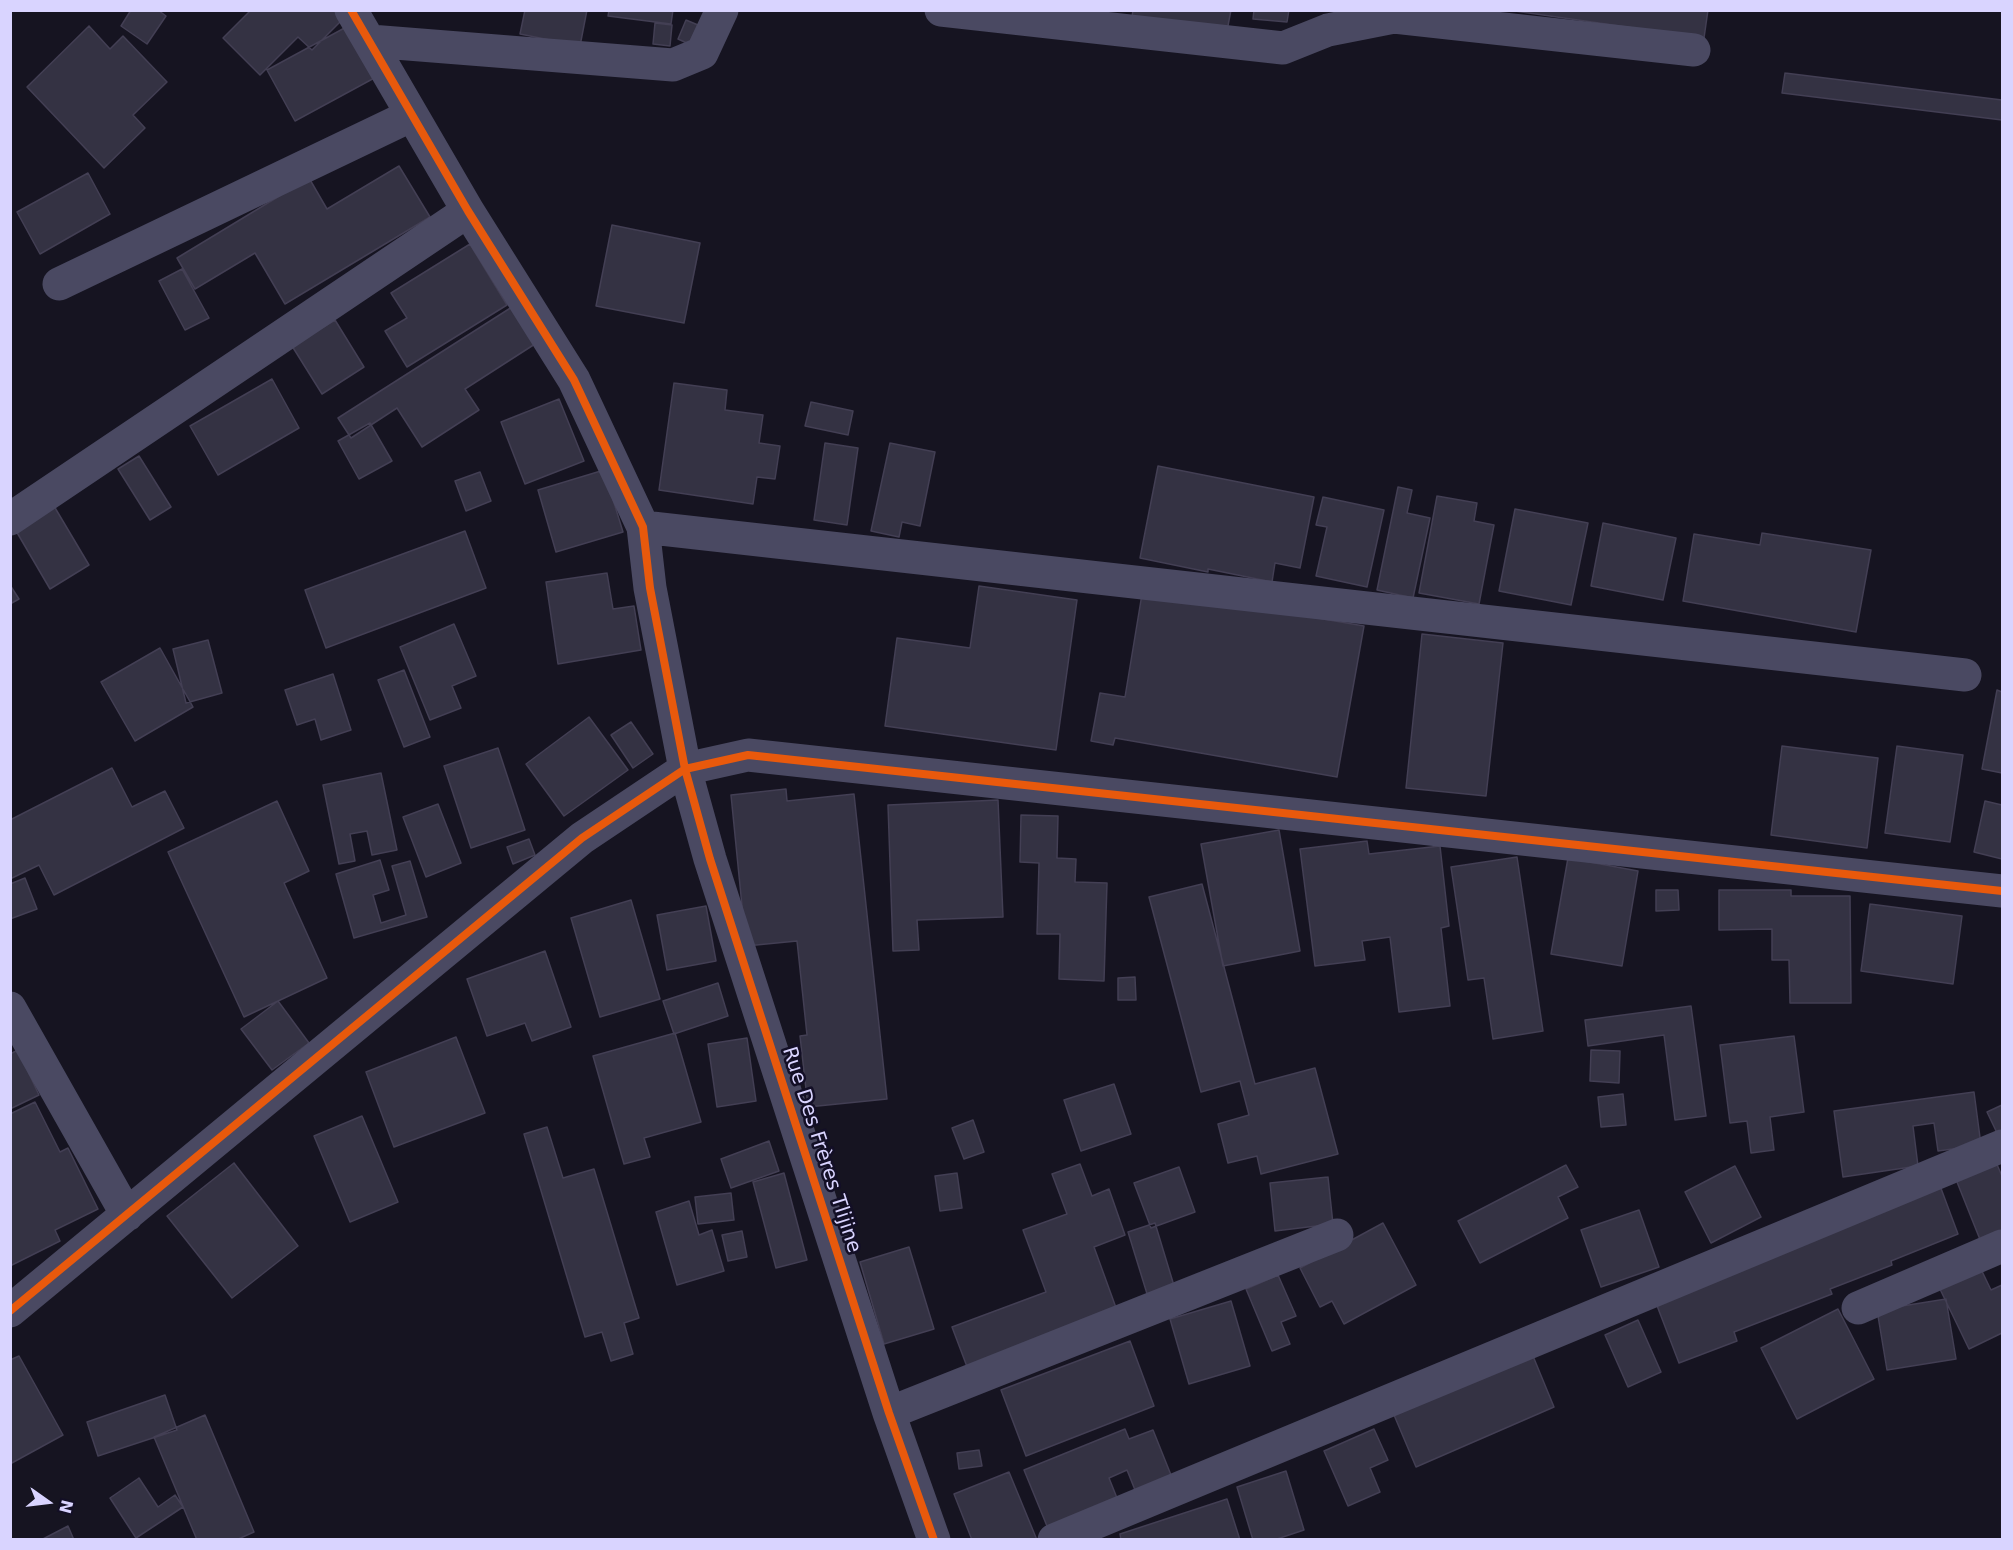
<!DOCTYPE html>
<meta charset="utf-8">
<style>
body{margin:0}
#map{position:relative;width:2013px;height:1550px;overflow:hidden;background:#161421;font-family:"DejaVu Sans",sans-serif}
canvas{display:block}
.frame{position:absolute;inset:0;border:12px solid #d9d4ff;pointer-events:none}
.north{position:absolute;left:18px;top:1472px;width:60px;height:60px;-webkit-text-stroke:4px #130f26;paint-order:stroke;rotate:104deg;font-size:16px;font-weight:700;line-height:24px;text-align:center;color:#d9d4ff}
.north::after{content:'';display:block;margin:auto;width:21px;height:27px;background:#d9d4ff;clip-path:polygon(50% 0,100% 100%,50% 72%,0 100%)}
</style>
<div id="map">
<canvas width="2013" height="1550"></canvas>
<div class="frame"></div>
<div class="north">N</div>
</div>
<script>
const g = document.querySelector('canvas').getContext('2d');
g.lineJoin = 'round';
function fill(path, color) { g.fillStyle = color; g.fill(path, 'evenodd'); }
const toPath = rows => new Path2D(rows.map(r => 'M' + r).join(''));
function strokePath(path, color, width, dash) { g.strokeStyle = color; g.lineWidth = width; g.lineCap = dash ? 'butt' : 'round'; g.setLineDash(dash || []); g.stroke(path); }
function drawText(font, color, halo, rows, align = 'center') {
  g.font = font + ' "DejaVu Sans",sans-serif'; g.lineWidth = 5; g.setLineDash([]); g.textBaseline = 'middle'; g.strokeStyle = halo; g.fillStyle = color; for (const [text, x, y, turn = 0] of rows) {
    g.save(); g.translate(x, y); g.rotate((+turn || 0) * Math.PI / 180); g.textAlign = isNaN(turn) ? turn : align; if (halo) g.strokeText(text, 0, 0); g.fillText(text, 0, 0); g.restore();
  }
}
const building = toPath([
 [131,10,158,10,166,16,147,44,121,26,131,10],
 [251,10,339,10,345,17,312,50,298,37,260,75,223,38,251,10],
 [525,10,587,10,580,46,520,34,525,10],
 [609,10,673,10,671,24,608,16,609,10],
 [1133,10,1231,10,1226,36,1132,17,1133,10],
 [1254,10,1289,10,1287,22,1253,19,1254,10],
 [1508,10,1708,10,1704,38,1508,10],
 [686,20,698,25,689,44,678,39,686,20],
 [655,23,672,25,670,46,653,44,655,23],
 [350,25,378,76,295,121,267,70,350,25],
 [89,26,110,49,123,36,167,82,133,115,145,128,104,168,27,87,89,26],
 [1785,73,2002,100,2002,120,1782,93,1785,73],
 [399,166,430,217,285,304,255,253,195,289,177,258,309,178,327,209,399,166],
 [88,173,110,214,40,254,17,212,88,173],
 [612,225,700,243,684,323,596,306,612,225],
 [470,244,507,305,407,367,385,331,407,318,391,293,470,244],
 [182,269,209,318,185,330,159,281,182,269],
 [512,307,535,344,465,389,479,410,422,447,397,408,351,438,338,418,512,307],
 [335,320,364,367,322,394,292,346,335,320],
 [272,379,299,428,218,475,190,426,272,379],
 [674,383,727,390,725,410,763,415,759,443,780,446,775,479,757,477,753,504,659,490,674,383],
 [559,399,584,461,525,484,501,422,559,399],
 [811,402,853,411,848,435,805,426,811,402],
 [370,423,392,461,359,479,338,441,370,423],
 [825,443,858,448,847,525,814,520,825,443],
 [890,443,935,452,920,526,902,522,899,537,871,531,890,443],
 [139,456,171,507,150,520,118,469,139,456],
 [1158,466,1314,497,1300,568,1275,563,1272,582,1208,569,1208,572,1140,558,1158,466],
 [604,470,623,532,556,552,538,490,604,470],
 [480,472,491,501,466,511,455,481,480,472],
 [1398,487,1412,490,1407,513,1430,518,1413,598,1377,590,1398,487],
 [1437,496,1477,503,1474,521,1494,525,1479,604,1419,593,1437,496],
 [1323,497,1384,510,1367,587,1316,576,1327,527,1316,525,1323,497],
 [51,501,89,565,50,589,12,524,51,501],
 [1515,509,1588,523,1571,605,1499,591,1515,509],
 [1603,523,1676,538,1663,600,1591,586,1603,523],
 [465,531,486,588,326,648,305,590,465,531],
 [1762,533,1871,550,1856,632,1683,601,1694,534,1760,545,1762,533],
 [607,573,613,609,634,606,641,650,558,664,546,582,607,573],
 [10,585,19,599,10,604,10,585],
 [979,586,1077,600,1056,750,885,726,897,638,970,648,979,586],
 [1143,588,1364,626,1337,777,1115,738,1113,745,1091,741,1100,693,1125,697,1143,588],
 [454,624,476,676,452,686,461,708,430,720,400,647,454,624],
 [1422,634,1503,643,1486,796,1406,788,1422,634],
 [208,640,222,693,186,703,173,649,208,640],
 [160,648,193,707,135,741,101,682,160,648],
 [404,670,430,737,404,747,378,680,404,670],
 [333,674,351,730,321,740,315,719,297,725,285,690,333,674],
 [1997,690,2002,692,2002,773,1982,769,1997,690],
 [589,717,628,770,564,816,526,764,589,717],
 [631,722,653,754,633,768,611,735,631,722],
 [1782,746,1878,758,1867,848,1771,835,1782,746],
 [1897,746,1963,755,1950,842,1885,833,1897,746],
 [498,748,525,830,471,848,444,766,498,748],
 [112,768,132,807,165,791,184,828,54,895,39,865,10,879,10,820,112,768],
 [381,773,397,850,372,855,367,831,350,834,355,861,339,864,323,785,381,773],
 [786,789,787,801,854,794,887,1099,808,1107,800,1036,807,1035,797,941,746,946,731,795,786,789],
 [998,800,1003,917,917,920,919,950,893,951,888,805,998,800],
 [277,801,309,871,284,883,327,978,244,1017,168,852,277,801],
 [1985,801,2002,805,2002,859,1974,852,1985,801],
 [438,804,461,863,426,877,403,817,438,804],
 [1021,815,1058,816,1057,858,1076,859,1075,882,1107,883,1104,981,1059,979,1060,934,1037,934,1039,863,1020,862,1021,815],
 [1279,830,1300,951,1223,966,1201,844,1279,830],
 [529,839,535,855,513,864,507,847,529,839],
 [1367,841,1369,854,1440,846,1449,926,1441,928,1450,1006,1399,1012,1390,937,1362,941,1365,960,1315,966,1300,849,1367,841],
 [1517,857,1543,1031,1493,1039,1484,978,1468,980,1451,867,1517,857],
 [1568,858,1638,871,1622,966,1551,954,1568,858],
 [380,860,389,890,373,895,381,923,406,915,392,866,410,861,427,917,354,938,336,874,380,860],
 [25,878,37,909,10,919,10,884,25,878],
 [1202,884,1255,1084,1315,1068,1338,1154,1261,1174,1257,1156,1228,1163,1218,1124,1249,1115,1240,1081,1201,1092,1149,897,1202,884],
 [1656,890,1678,890,1679,910,1656,911,1656,890],
 [1719,890,1791,890,1791,896,1850,896,1851,1003,1790,1003,1789,960,1772,960,1772,929,1719,930,1719,890],
 [631,900,660,999,600,1017,571,918,631,900],
 [1870,904,1962,916,1953,984,1861,971,1870,904],
 [706,906,716,961,667,970,657,915,706,906],
 [545,951,571,1027,532,1041,525,1023,487,1036,467,979,545,951],
 [1135,977,1136,1000,1118,1000,1118,978,1135,977],
 [718,983,728,1016,674,1034,663,1001,718,983],
 [278,1001,309,1043,272,1070,241,1029,278,1001],
 [1691,1006,1706,1116,1675,1120,1664,1035,1588,1046,1585,1020,1691,1006],
 [675,1033,701,1122,644,1138,650,1157,624,1164,593,1056,675,1033],
 [1794,1036,1804,1112,1770,1117,1774,1150,1751,1153,1747,1121,1730,1123,1720,1045,1794,1036],
 [456,1037,485,1113,394,1147,366,1072,456,1037],
 [747,1038,756,1101,717,1107,708,1044,747,1038],
 [18,1050,39,1095,10,1109,10,1054,18,1050],
 [1591,1050,1620,1051,1619,1083,1590,1081,1591,1050],
 [1114,1084,1131,1134,1081,1151,1064,1100,1114,1084],
 [1974,1092,1981,1145,1938,1151,1934,1123,1913,1126,1918,1166,1843,1177,1834,1111,1974,1092],
 [1623,1094,1626,1125,1601,1127,1598,1097,1623,1094],
 [35,1102,60,1152,68,1148,98,1209,55,1230,60,1241,10,1266,10,1114,35,1102],
 [2002,1105,2002,1133,1998,1135,1987,1112,2002,1105],
 [362,1116,398,1202,350,1222,314,1136,362,1116],
 [973,1120,984,1152,964,1159,952,1128,973,1120],
 [547,1127,563,1178,594,1169,639,1318,624,1323,633,1354,611,1361,602,1332,585,1337,524,1134,547,1127],
 [769,1141,779,1171,731,1188,721,1159,769,1141],
 [1995,1160,2002,1176,2002,1233,1981,1242,1955,1177,1995,1160],
 [234,1163,298,1246,232,1298,167,1216,234,1163],
 [1080,1164,1092,1196,1109,1189,1125,1235,1094,1247,1119,1316,969,1372,952,1327,1046,1292,1023,1230,1067,1214,1052,1174,1080,1164],
 [1566,1165,1578,1187,1558,1197,1568,1218,1480,1263,1458,1221,1566,1165],
 [1735,1166,1761,1217,1711,1243,1685,1192,1735,1166],
 [1179,1167,1195,1212,1151,1228,1134,1183,1179,1167],
 [784,1173,807,1260,776,1268,753,1182,784,1173],
 [957,1173,962,1208,940,1211,935,1176,957,1173],
 [1328,1177,1333,1224,1275,1231,1270,1183,1328,1177],
 [1939,1183,1958,1234,1891,1261,1892,1265,1830,1289,1832,1294,1734,1332,1737,1341,1679,1363,1656,1303,1939,1183],
 [731,1193,734,1220,698,1224,695,1197,731,1193],
 [689,1201,699,1235,712,1230,724,1271,677,1285,656,1212,689,1201],
 [1639,1210,1659,1267,1601,1287,1581,1230,1639,1210],
 [1155,1223,1175,1289,1148,1297,1128,1232,1155,1223],
 [1383,1223,1416,1285,1344,1324,1332,1301,1320,1307,1300,1268,1383,1223],
 [742,1231,747,1257,728,1261,722,1235,742,1231],
 [909,1247,934,1329,884,1344,860,1262,909,1247],
 [1979,1265,1991,1290,2002,1285,2002,1333,1969,1349,1938,1285,1979,1265],
 [1278,1275,1296,1316,1281,1322,1290,1344,1272,1351,1246,1289,1278,1275],
 [1946,1299,1956,1359,1887,1370,1877,1310,1946,1299],
 [1231,1301,1250,1366,1189,1384,1170,1319,1231,1301],
 [1838,1309,1874,1379,1797,1419,1761,1348,1838,1309],
 [1638,1320,1661,1372,1628,1387,1605,1335,1638,1320],
 [1130,1341,1154,1406,1026,1456,1001,1390,1130,1341],
 [19,1356,63,1435,10,1464,10,1360,19,1356],
 [1533,1356,1554,1407,1416,1467,1394,1415,1533,1356],
 [165,1395,177,1430,98,1456,87,1422,165,1395],
 [205,1415,254,1532,236,1540,197,1540,154,1437,205,1415],
 [1125,1429,1129,1439,1153,1430,1173,1480,1137,1495,1127,1470,1109,1478,1119,1503,1049,1531,1024,1470,1125,1429],
 [1374,1429,1388,1460,1370,1468,1380,1492,1348,1506,1324,1451,1374,1429],
 [979,1450,982,1466,959,1469,957,1453,979,1450],
 [1286,1471,1304,1530,1274,1540,1253,1540,1237,1487,1286,1471],
 [1009,1472,1037,1540,972,1540,954,1494,1009,1472],
 [139,1478,158,1507,175,1495,183,1507,136,1538,110,1498,139,1478],
 [1227,1499,1240,1540,1121,1540,1120,1534,1227,1499],
 [68,1526,74,1540,41,1540,68,1526]
]);
const minor = toPath([
 [351,10,468,211,574,380,643,527,650,588,685,769,710,859,889,1413,934,1540],
 [941,10,1283,48,1328,30,1394,17,1694,50],
 [370,41,673,65,702,53,722,10],
 [59,284,412,115],
 [10,519,468,211],
 [643,527,1965,675],
 [10,1008,127,1215],
 [1858,1308,2002,1246],
 [10,1311,582,838,685,769,748,755,2002,891],
 [889,1413,1337,1235],
 [1054,1540,2002,1146]
]);
const cycleway = toPath([
 [351,10,468,211,574,380,643,527,650,588,685,769,710,859,889,1413,934,1540],
 [10,1311,582,838,685,769,748,755,2002,891]
]);
const streetNames = [
 ["Rue Des Frères Tlijine",821,1150,72]
];
fill(building, '#343243');
strokePath(building, '#433f54', 1.5);
strokePath(minor, '#4a4962', 33);
strokePath(cycleway, '#e8590c', 8);
drawText('20px', '#d9d4ff', '#130f26', streetNames);
</script>
